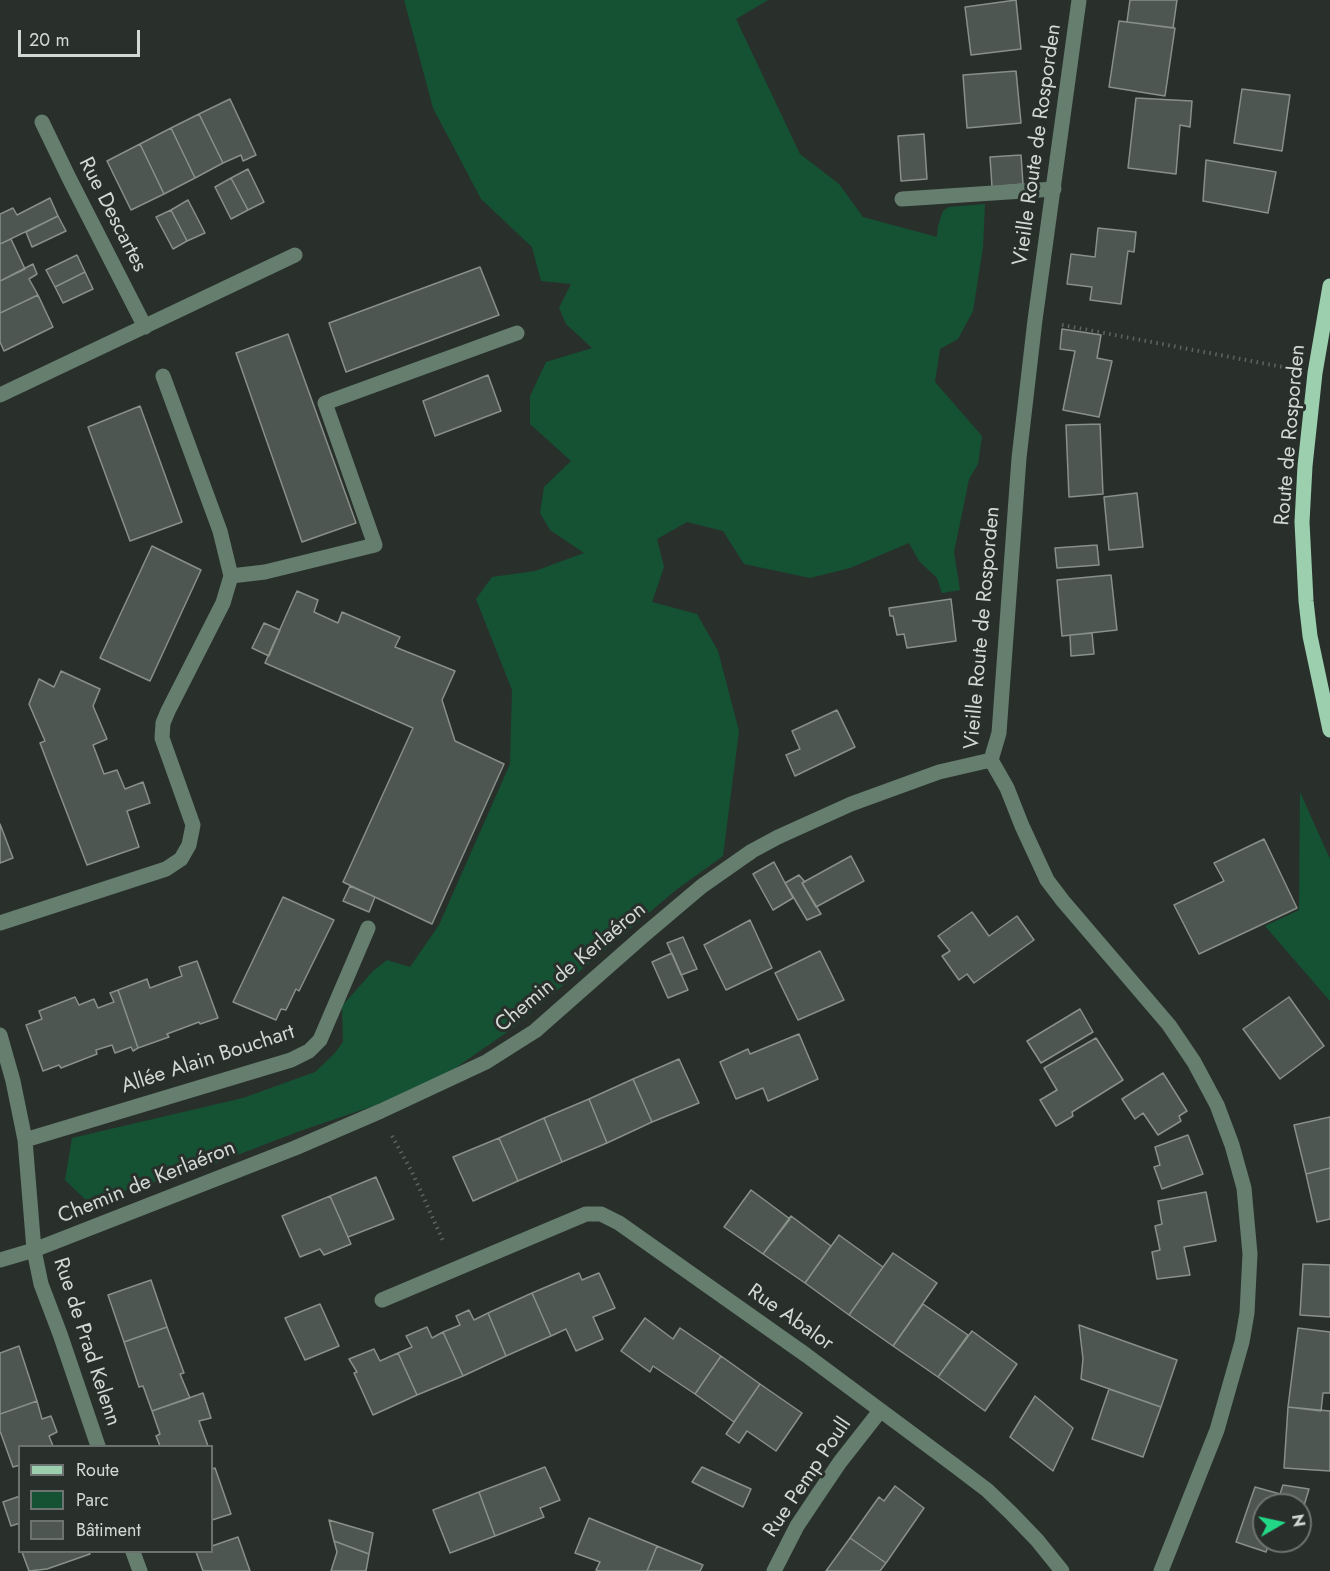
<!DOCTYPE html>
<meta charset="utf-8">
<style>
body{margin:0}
#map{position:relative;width:1330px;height:1571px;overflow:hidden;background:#29302c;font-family:Jost,sans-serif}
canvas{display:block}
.legend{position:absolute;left:18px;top:1445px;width:195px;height:108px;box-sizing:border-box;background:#29302c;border:2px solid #6d7370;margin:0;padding:8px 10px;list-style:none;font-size:18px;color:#d3d8d5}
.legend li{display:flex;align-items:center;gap:12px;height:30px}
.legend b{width:30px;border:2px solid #6d7370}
.north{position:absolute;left:1252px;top:1493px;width:60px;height:60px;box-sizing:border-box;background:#29302c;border:2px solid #6d7370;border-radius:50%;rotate:81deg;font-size:16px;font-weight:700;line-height:24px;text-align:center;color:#d3d8d5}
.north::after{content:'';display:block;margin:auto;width:21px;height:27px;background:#22d887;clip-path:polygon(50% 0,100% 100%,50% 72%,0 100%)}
.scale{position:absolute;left:18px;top:30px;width:122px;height:27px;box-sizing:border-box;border:3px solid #d3d8d5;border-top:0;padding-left:8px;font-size:18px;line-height:21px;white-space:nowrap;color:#d3d8d5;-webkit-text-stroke:4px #29302c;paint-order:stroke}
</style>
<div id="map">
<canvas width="1330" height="1571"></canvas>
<ul class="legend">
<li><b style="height:8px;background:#9bcfae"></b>Route</li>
<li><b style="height:16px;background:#145233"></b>Parc</li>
<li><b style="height:16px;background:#4e5651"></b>Bâtiment</li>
</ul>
<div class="north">N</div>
<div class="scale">20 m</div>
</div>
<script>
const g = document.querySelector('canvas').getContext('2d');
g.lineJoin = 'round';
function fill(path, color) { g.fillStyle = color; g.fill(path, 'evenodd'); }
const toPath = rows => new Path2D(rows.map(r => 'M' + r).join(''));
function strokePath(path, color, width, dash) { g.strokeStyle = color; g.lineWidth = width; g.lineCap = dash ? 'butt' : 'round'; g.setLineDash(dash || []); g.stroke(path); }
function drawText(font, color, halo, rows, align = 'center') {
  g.font = font + ' Jost,sans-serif'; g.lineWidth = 6; g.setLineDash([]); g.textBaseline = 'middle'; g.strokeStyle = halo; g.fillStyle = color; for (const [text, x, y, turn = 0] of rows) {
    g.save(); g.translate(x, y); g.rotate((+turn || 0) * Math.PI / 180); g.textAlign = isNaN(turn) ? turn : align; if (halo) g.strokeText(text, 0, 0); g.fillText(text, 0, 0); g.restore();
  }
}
const green = toPath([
 [404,0,768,0,736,19,800,154,839,184,863,217,937,237,938,226,943,211,948,207,985,204,983,247,973,311,958,339,940,349,935,382,982,436,978,464,969,479,966,494,954,552,960,590,942,593,937,578,919,561,909,543,850,568,810,578,744,564,723,531,687,522,657,539,664,567,652,602,697,614,718,651,739,731,723,856,676,890,510,1030,454,1069,382,1103,300,1131,211,1165,88,1202,65,1180,72,1138,243,1098,315,1072,334,1054,343,1042,342,1006,373,971,387,960,410,967,439,925,510,764,512,690,476,599,492,577,535,571,584,553,550,530,540,513,544,487,571,461,530,424,530,396,546,362,592,348,566,324,559,308,571,284,541,281,532,247,481,199,433,108],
 [1300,792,1330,859,1330,1001,1265,926,1299,910]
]);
const building = toPath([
 [1016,0,1021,49,971,55,965,7,1016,0],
 [1130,0,1177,0,1173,28,1127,22,1130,0],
 [1119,21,1175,28,1165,96,1109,87,1119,21],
 [1016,71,1021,123,967,128,963,75,1016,71],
 [1242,89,1290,95,1282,151,1234,143,1242,89],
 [1136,98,1192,101,1190,127,1180,125,1176,174,1128,168,1136,98],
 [230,99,256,155,243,161,241,155,223,163,199,114,230,99],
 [199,114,223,163,195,178,171,128,199,114],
 [171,128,195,178,164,194,140,144,171,128],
 [924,134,927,179,901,181,898,136,924,134],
 [140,144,164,194,131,210,107,161,140,144],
 [1021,155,1023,184,992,187,990,157,1021,155],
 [1206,160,1276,172,1268,213,1203,201,1206,160],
 [248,169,264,202,248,210,231,178,248,169],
 [231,178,248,210,231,219,215,187,231,178],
 [50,198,58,216,0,244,0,214,13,208,17,215,50,198],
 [188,200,205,233,187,241,171,210,188,200],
 [171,210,187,241,173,249,156,217,171,210],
 [58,216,66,231,32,247,26,232,58,216],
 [1098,228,1136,232,1134,252,1128,251,1121,304,1090,300,1092,287,1067,284,1071,254,1095,257,1098,228],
 [11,239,25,269,0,281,0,244,11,239],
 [77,255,85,272,55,287,46,270,77,255],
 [33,264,37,274,29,279,38,295,0,313,0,281,33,264],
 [480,267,499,315,346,372,329,323,480,267],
 [85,272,93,289,63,303,55,287,85,272],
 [38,295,53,327,4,351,0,342,0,313,38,295],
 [1062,329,1101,335,1097,358,1112,361,1099,417,1063,410,1075,351,1060,349,1062,329],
 [288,334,356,523,302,542,236,353,288,334],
 [488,375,501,411,435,436,423,401,488,375],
 [140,406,182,522,130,541,88,427,140,406],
 [1100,424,1103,494,1069,497,1066,425,1100,424],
 [1137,493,1143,547,1109,550,1104,497,1137,493],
 [1097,545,1099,565,1057,568,1055,548,1097,545],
 [152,546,201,570,150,681,100,658,152,546],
 [1111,575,1117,630,1062,636,1057,580,1111,575],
 [297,591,318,600,314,612,338,623,342,612,400,637,395,647,455,671,442,700,455,741,504,764,432,924,343,882,413,728,265,663,297,591],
 [951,599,956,641,907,648,904,634,897,635,893,616,890,616,889,608,951,599],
 [264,623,280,630,269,656,252,648,264,623],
 [1092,633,1094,654,1071,656,1070,635,1092,633],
 [61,671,100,689,93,706,107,739,93,745,104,774,117,770,125,789,143,782,150,803,127,811,139,847,87,865,40,743,45,741,29,704,39,679,54,687,61,671],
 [837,710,855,747,795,776,786,755,800,749,792,731,837,710],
 [0,824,13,858,0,863,0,824],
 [1264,839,1297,908,1199,954,1174,905,1224,881,1214,863,1264,839],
 [851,856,864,881,816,907,802,883,851,856],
 [774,862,793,898,773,910,753,874,774,862],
 [799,875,805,882,802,883,821,914,807,920,785,883,799,875],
 [350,886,375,897,369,912,343,901,350,886],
 [283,897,334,920,299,991,296,989,286,1010,281,1009,276,1020,233,1002,283,897],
 [972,912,989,936,1017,916,1034,940,974,983,967,974,959,980,942,956,950,951,938,936,972,912],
 [750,920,772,968,726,990,704,945,750,920],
 [683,937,697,969,681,975,667,943,683,937],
 [820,951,844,1000,798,1020,775,973,820,951],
 [672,953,688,990,668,998,652,962,672,953],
 [197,961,218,1018,200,1024,199,1022,167,1034,169,1037,138,1048,118,990,147,979,150,988,182,976,179,967,197,961],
 [118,990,138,1048,133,1051,131,1047,115,1053,112,1045,96,1050,97,1054,61,1068,59,1065,43,1071,26,1025,42,1019,39,1011,75,997,79,1005,94,999,98,1008,114,1002,110,993,118,990],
 [1289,997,1324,1046,1280,1079,1243,1029,1289,997],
 [1080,1009,1093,1032,1041,1063,1027,1041,1080,1009],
 [799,1034,818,1079,768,1101,763,1088,736,1099,720,1062,748,1049,750,1054,799,1034],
 [1096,1038,1123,1080,1072,1112,1073,1116,1056,1126,1040,1100,1057,1090,1044,1068,1096,1038],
 [679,1059,699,1103,652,1122,633,1079,679,1059],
 [1163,1073,1187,1111,1179,1116,1181,1121,1158,1135,1143,1113,1135,1119,1122,1099,1163,1073],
 [633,1079,652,1122,607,1143,589,1099,633,1079],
 [589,1099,607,1143,562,1162,544,1118,589,1099],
 [1330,1117,1330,1168,1306,1174,1294,1125,1330,1117],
 [544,1118,562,1162,518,1181,499,1138,544,1118],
 [1188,1135,1203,1174,1162,1189,1154,1167,1160,1165,1155,1147,1188,1135],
 [499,1138,518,1181,473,1201,453,1157,499,1138],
 [1330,1168,1330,1219,1317,1222,1306,1174,1330,1168],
 [376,1177,394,1219,348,1237,330,1196,376,1177],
 [751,1190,790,1219,763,1254,724,1227,751,1190],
 [1206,1192,1216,1241,1184,1247,1190,1275,1157,1279,1152,1252,1160,1250,1155,1226,1162,1224,1158,1201,1206,1192],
 [330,1196,351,1244,324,1255,320,1249,300,1257,282,1216,330,1196],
 [791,1216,831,1246,805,1283,763,1254,791,1216],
 [839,1235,883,1267,849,1315,805,1283,839,1235],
 [893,1253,937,1283,893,1346,849,1315,893,1253],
 [1303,1264,1330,1265,1330,1317,1300,1315,1303,1264],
 [579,1273,582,1280,599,1273,615,1308,593,1317,603,1339,576,1351,566,1329,551,1336,532,1293,579,1273],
 [151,1280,167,1327,124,1342,108,1295,151,1280],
 [532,1293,551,1336,506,1356,488,1313,532,1293],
 [320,1304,339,1346,305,1360,285,1318,320,1304],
 [923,1304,968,1335,938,1377,893,1346,923,1304],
 [469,1310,474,1320,488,1313,506,1356,463,1376,443,1332,460,1325,456,1316,469,1310],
 [645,1318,673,1339,680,1328,721,1356,695,1394,653,1366,650,1372,621,1351,645,1318],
 [1079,1325,1177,1360,1161,1407,1081,1379,1083,1359,1079,1325],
 [167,1327,184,1373,180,1374,190,1398,152,1411,143,1386,139,1387,124,1342,167,1327],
 [427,1327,432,1338,443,1332,463,1376,417,1395,398,1353,412,1347,406,1336,427,1327],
 [1298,1328,1330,1332,1330,1393,1323,1393,1321,1411,1288,1407,1298,1328],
 [972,1331,1017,1364,985,1411,938,1377,972,1331],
 [19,1346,37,1401,0,1414,0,1353,19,1346],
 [374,1349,380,1361,398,1353,417,1395,373,1415,354,1373,357,1372,349,1359,374,1349],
 [721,1356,760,1384,734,1422,695,1394,721,1356],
 [760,1384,802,1413,776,1451,747,1431,739,1443,726,1434,760,1384],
 [1109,1389,1161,1407,1143,1457,1092,1439,1109,1389],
 [203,1393,211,1418,199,1421,208,1446,160,1446,156,1436,160,1434,152,1411,203,1393],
 [1035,1396,1073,1428,1053,1471,1010,1437,1035,1396],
 [37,1401,42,1419,51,1416,57,1432,49,1436,53,1446,20,1446,20,1465,13,1467,0,1431,0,1414,37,1401],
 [1288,1407,1330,1411,1330,1471,1284,1468,1288,1407],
 [545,1467,560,1500,540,1508,544,1517,495,1536,479,1492,545,1467],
 [702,1467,751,1489,743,1507,692,1482,702,1467],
 [215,1468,231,1514,212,1520,212,1469,215,1468],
 [1283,1485,1309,1489,1303,1509,1300,1507,1300,1505,1283,1502,1282,1505,1264,1505,1264,1541,1270,1541,1266,1552,1236,1542,1255,1487,1280,1494,1283,1485],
 [895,1486,924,1508,886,1563,850,1538,879,1497,884,1501,895,1486],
 [479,1492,495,1536,450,1553,433,1510,479,1492],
 [20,1496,20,1523,11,1526,3,1502,20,1496],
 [589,1518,657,1546,647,1571,599,1571,596,1570,600,1562,575,1553,589,1518],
 [329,1520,373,1533,369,1554,334,1541,329,1520],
 [238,1537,250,1571,203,1571,196,1552,212,1552,212,1546,238,1537],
 [850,1538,886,1563,880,1571,826,1571,850,1538],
 [334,1541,369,1554,366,1571,331,1571,337,1552,334,1541],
 [657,1546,703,1565,700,1571,647,1571,657,1546],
 [22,1552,89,1552,90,1554,47,1569,29,1571,22,1552]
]);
const path = toPath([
 [1062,325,1288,368],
 [392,1136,412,1172,444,1243]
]);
const minor = toPath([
 [1079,0,1035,320,1019,458,999,733,991,760,1007,788,1022,826,1047,880,1063,901,1169,1025,1194,1062,1217,1105,1232,1145,1244,1188,1250,1254,1247,1313,1242,1342,1217,1430,1161,1571],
 [42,122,69,178,145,327],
 [902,199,1054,189],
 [0,395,295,255],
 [231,576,265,572,375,545,325,403,517,333],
 [0,923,166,869,181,859,189,845,193,825,162,738,163,723,168,711,223,603,231,576,220,531,163,376],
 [0,1035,13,1081,25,1140,34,1250,41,1284,60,1334,98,1446],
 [25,1140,291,1060,309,1051,320,1040,368,928],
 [0,1260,34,1250,295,1148,381,1111,486,1062,535,1031,644,935,702,886,752,851,778,837,851,804,939,772,991,760],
 [382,1300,586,1214,601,1214,619,1223,806,1355,954,1465,987,1490,1011,1513,1037,1540,1062,1571],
 [133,1552,140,1571],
 [774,1571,797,1526,819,1493,840,1462,880,1411]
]);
const major = toPath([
 [1330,286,1315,373,1305,466,1302,522,1306,601,1310,636,1330,730]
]);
const streetNames = [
 ["Vieille Route de Rosporden",1038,145,-82],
 ["Rue Descartes",112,215,63],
 ["Route de Rosporden",1291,435,-85],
 ["Vieille Route de Rosporden",983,628,-85],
 ["Chemin de Kerlaéron",571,968,-40],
 ["Allée Alain Bouchart",208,1060,-18],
 ["Chemin de Kerlaéron",147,1183,-22],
 ["Rue Abalor",790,1318,35],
 ["Rue de Prad Kelenn",86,1342,72],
 ["Rue Pemp Poull",808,1478,-56]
];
fill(green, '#145233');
fill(building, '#4e5651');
strokePath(building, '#88908a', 1.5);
strokePath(path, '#5e6561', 4, [1.5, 4.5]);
strokePath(minor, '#657e6e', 15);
strokePath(major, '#9bcfae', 15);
drawText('21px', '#d3d8d5', '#29302c', streetNames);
</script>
